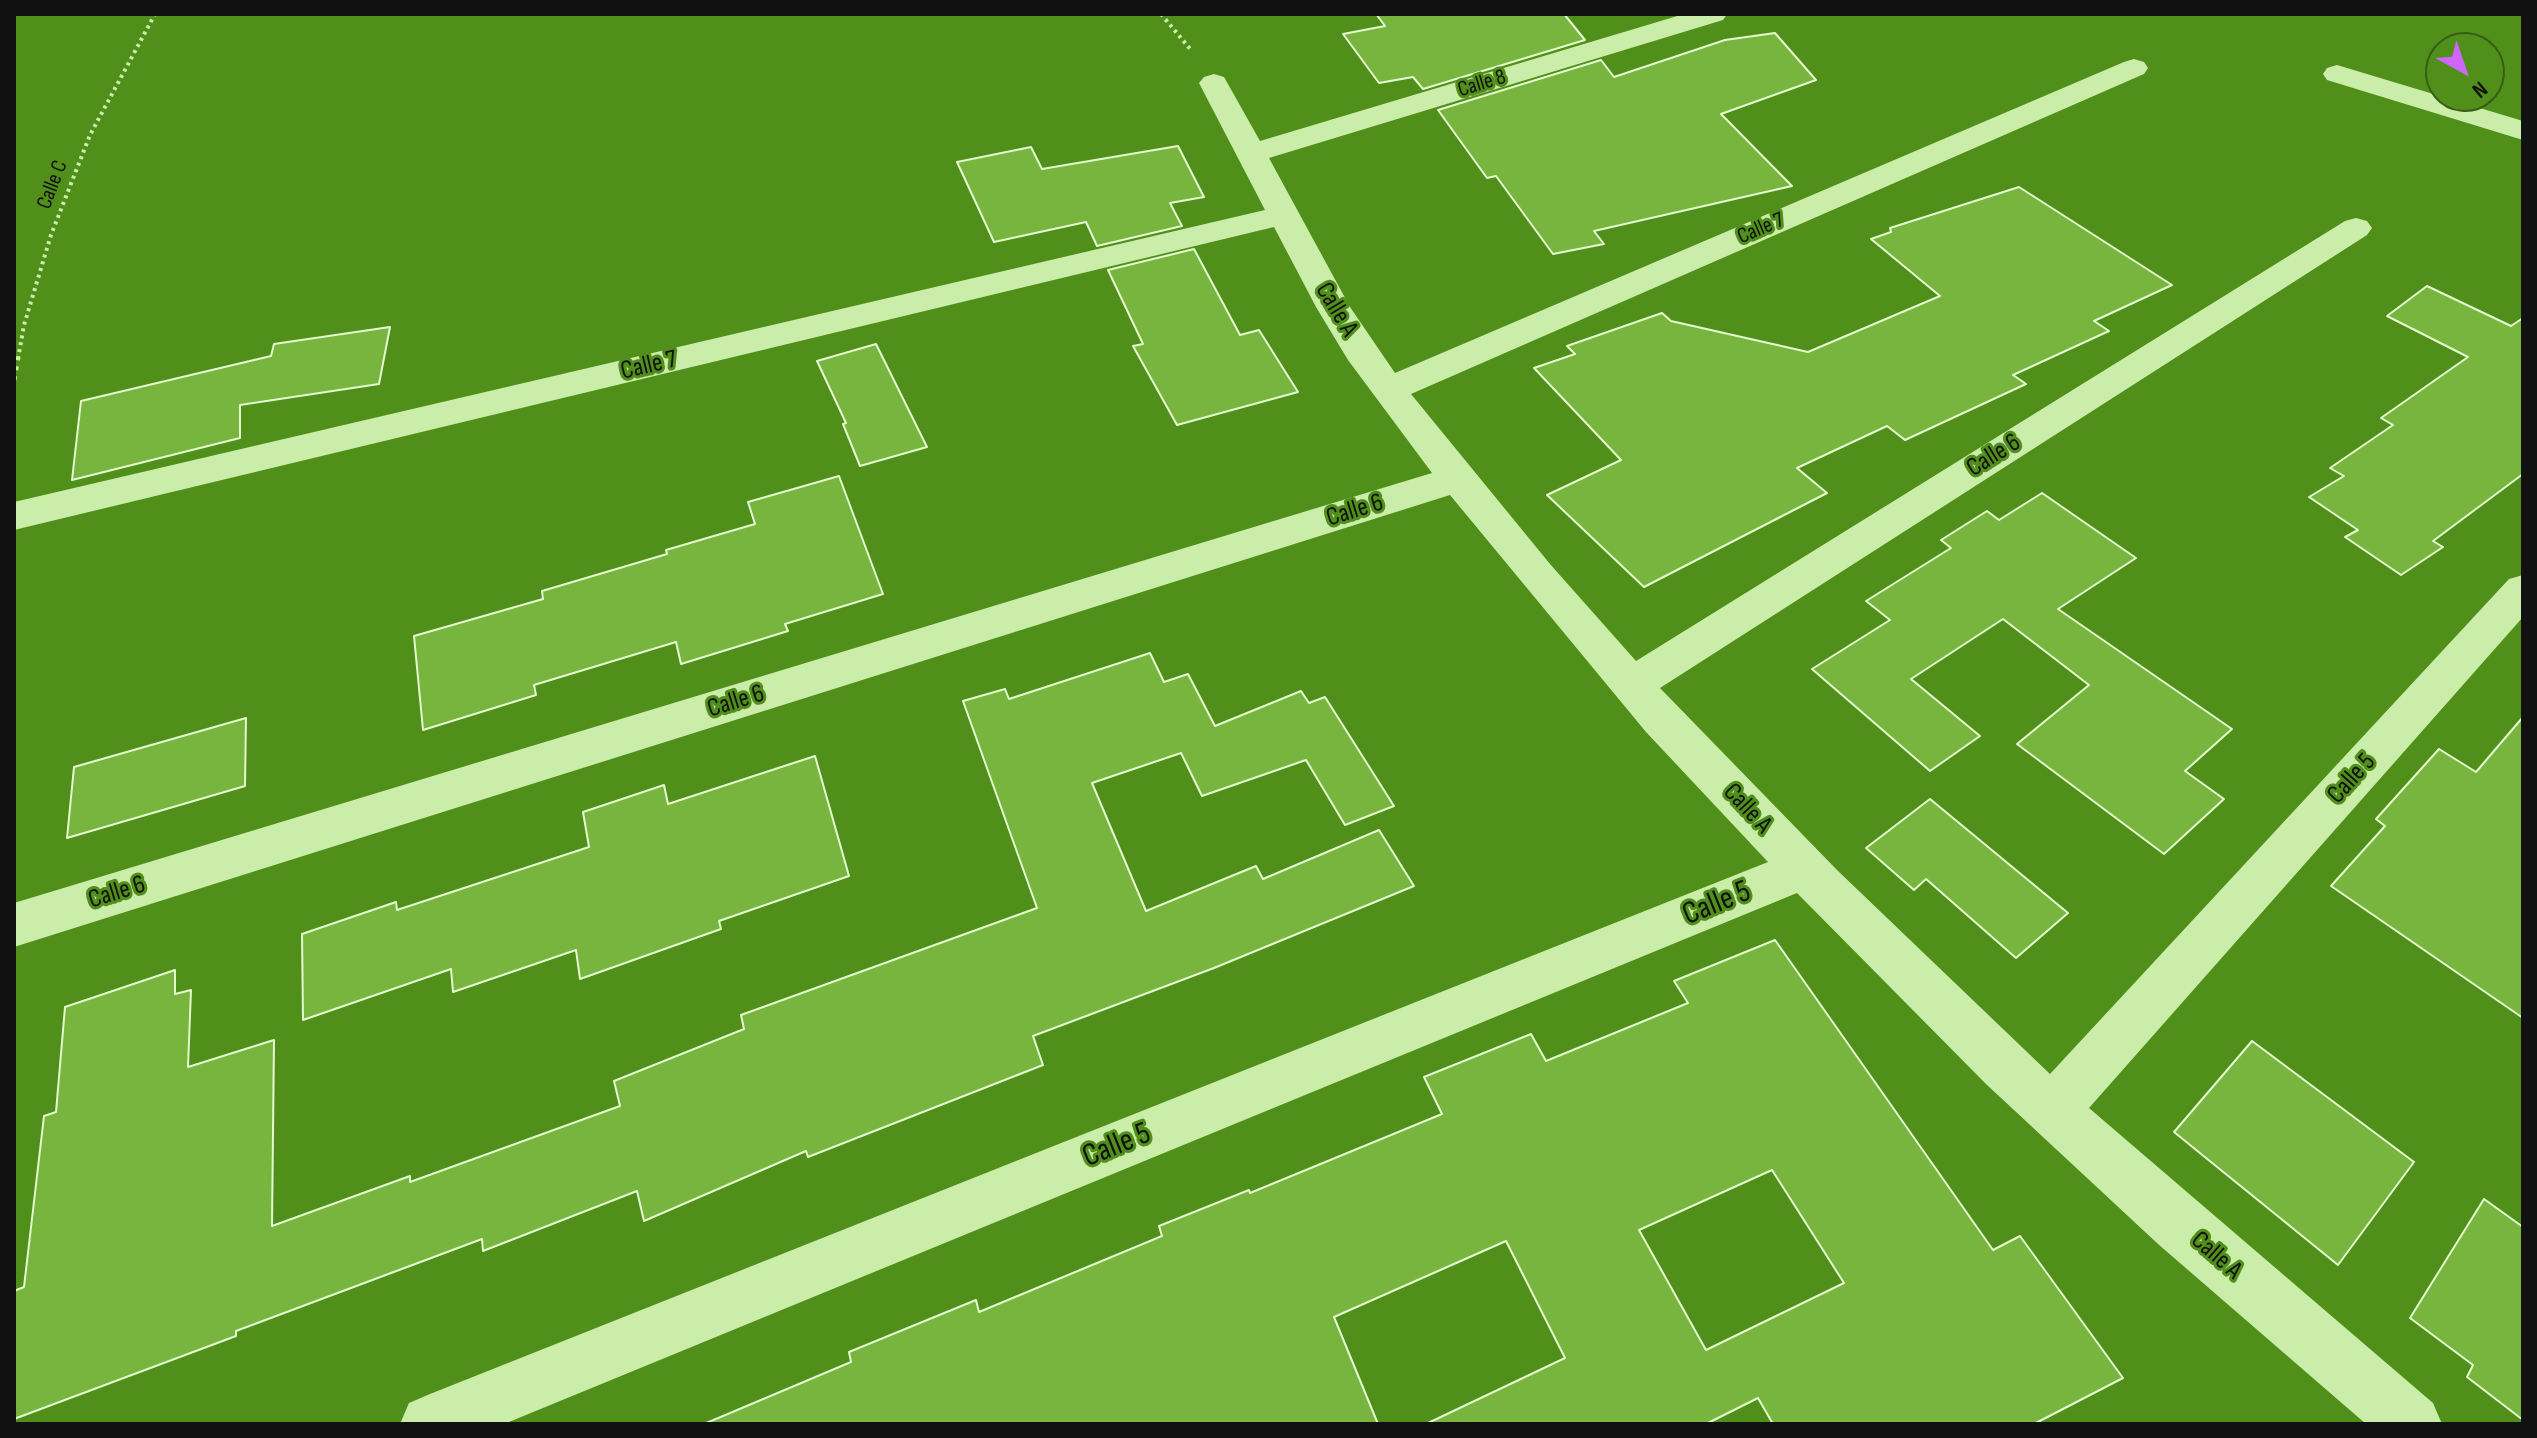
<!DOCTYPE html>
<style>
body{margin:0}
#map{position:relative;width:2537px;height:1438px;overflow:hidden;background:#518f1b;font-family:"Sofia Sans Condensed",sans-serif}
canvas{display:block}
.frame{position:absolute;inset:0;border:16px solid #111;pointer-events:none}
.north{position:absolute;left:2425px;top:32px;width:80px;height:80px;box-sizing:border-box;background:#518f1b;border:2px solid #375d17;border-radius:50%;rotate:140deg;font-size:22px;font-weight:700;line-height:32px;text-align:center;color:#111}
.north::after{content:'';display:block;margin:auto;width:28px;height:36px;background:#ce66ff;clip-path:polygon(50% 0,100% 100%,50% 72%,0 100%)}
</style>
<div id="map">
<canvas width="2537" height="1438"></canvas>
<div class="frame"></div>
<div class="north">N</div>
</div>
<script>
const g = document.querySelector('canvas').getContext('2d');
g.lineJoin = 'round';
function fill(path, color) { g.fillStyle = color; g.fill(path, 'evenodd'); }
const toPath = rows => new Path2D(rows.map(r => 'M' + r).join(''));
function strokePath(path, color, width, dash) { g.strokeStyle = color; g.lineWidth = width; g.lineCap = dash ? 'butt' : 'round'; g.setLineDash(dash || []); g.stroke(path); }
function drawText(font, color, halo, rows, align = 'center') {
  g.font = font + ' "Sofia Sans Condensed",sans-serif'; g.lineWidth = 6; g.setLineDash([]); g.textBaseline = 'middle'; g.strokeStyle = halo; g.fillStyle = color; for (const [text, x, y, turn = 0] of rows) {
    g.save(); g.translate(x, y); g.rotate((+turn || 0) * Math.PI / 180); g.textAlign = isNaN(turn) ? turn : align; if (halo) g.strokeText(text, 0, 0); g.fillText(text, 0, 0); g.restore();
  }
}
const building = toPath([
 [1376,14,1564,14,1585,40,1423,89,1413,77,1379,83,1343,34,1385,26,1376,14],
 [1775,33,1816,80,1721,114,1792,186,1594,231,1604,244,1553,254,1496,176,1487,178,1438,110,1601,60,1614,77,1725,40,1775,33],
 [1178,146,1204,197,1170,203,1182,226,1097,246,1086,222,994,242,957,162,1031,147,1042,169,1178,146],
 [2019,187,2172,285,2094,321,2109,331,2013,375,2026,384,1905,440,1887,426,1797,468,1827,493,1644,587,1547,495,1621,460,1534,368,1575,354,1567,346,1662,313,1671,321,1808,352,1940,296,1871,239,1891,232,1890,228,2019,187],
 [1194,249,1240,335,1259,330,1298,392,1177,425,1133,346,1143,344,1108,270,1194,249],
 [2427,286,2511,326,2523,318,2523,474,2433,541,2443,547,2401,575,2345,537,2358,530,2309,497,2344,476,2330,468,2393,425,2381,418,2468,357,2387,316,2427,286],
 [390,327,379,384,240,405,240,438,72,480,81,401,271,356,274,344,390,327],
 [876,344,927,447,860,466,843,424,846,423,817,361,876,344],
 [839,476,883,594,785,624,788,631,681,664,676,642,534,685,536,695,423,730,414,636,543,599,542,591,667,554,666,550,755,524,748,502,839,476],
 [2042,493,2136,558,2058,609,2232,729,2185,771,2224,799,2164,854,2017,744,2089,685,2003,619,1911,679,1980,736,1930,771,1812,669,1890,620,1866,601,1951,548,1941,540,1987,511,1999,520,2042,493],
 [1150,653,1164,682,1188,674,1215,726,1301,691,1309,703,1325,697,1394,806,1345,825,1306,760,1202,796,1181,753,1092,783,1146,911,1256,866,1263,879,1379,830,1414,886,1214,968,1033,1036,1043,1065,808,1157,806,1151,644,1221,637,1191,483,1251,482,1239,236,1331,236,1336,14,1419,14,1291,24,1287,44,1116,56,1112,65,1007,175,970,175,994,191,990,188,1067,274,1040,272,1226,410,1176,410,1182,620,1106,614,1081,744,1029,741,1015,1037,908,963,701,1005,689,1009,699,1150,653],
 [2523,717,2523,1018,2331,886,2385,826,2376,819,2439,749,2476,772,2523,717],
 [246,718,245,786,67,838,74,767,246,718],
 [815,756,849,876,719,921,721,929,580,979,576,950,453,992,451,969,303,1020,302,934,396,902,397,910,589,847,583,812,664,785,668,804,815,756],
 [1930,799,2068,913,2016,958,1926,879,1914,890,1866,848,1930,799],
 [1775,940,1993,1250,2020,1236,2123,1378,2034,1424,1773,1424,1758,1398,1706,1424,1426,1424,1565,1358,1506,1241,1334,1317,1378,1424,704,1424,851,1362,849,1352,976,1300,979,1312,1162,1236,1159,1226,1249,1190,1250,1193,1442,1114,1424,1077,1531,1034,1546,1061,1688,1003,1674,981,1775,940],
 [1772,1170,1844,1283,1706,1350,1639,1230,1772,1170],
 [2252,1041,2414,1162,2338,1265,2174,1132,2252,1041],
 [2484,1199,2523,1227,2523,1420,2467,1377,2473,1365,2410,1318,2484,1199]
]);
const pathFar1 = toPath([
 [1161,14,1191,50],
 [18,359,24,325,51,235,90,135,155,14]
]);
const path = toPath([
 [14,380,18,357]
]);
const minor = toPath([
 [1684,14,1727,14,1723,20,1269,158,1350,307,1395,373,2124,62,2134,59,2144,62,2148,68,2144,74,1411,394,1550,564,1636,661,2345,221,2356,218,2367,221,2372,228,2367,235,1660,688,1837,870,2050,1074,2509,579,2523,575,2523,617,2089,1108,2433,1403,2442,1424,2366,1424,2158,1244,1986,1084,1797,893,504,1424,400,1424,409,1403,430,1394,1768,862,1646,732,1450,495,14,947,14,903,1432,473,1348,360,1316,307,1274,227,14,530,14,502,1265,210,1199,83,1204,77,1214,74,1224,77,1260,141,1684,14],
 [2337,65,2523,121,2523,140,2327,80,2323,74,2327,68,2337,65]
]);
const farStreetnames = [
 ["Calle 8",1482,84,-17],
 ["Calle C",53,185,-69],
 ["Calle 7",1761,229,-23]
];
const streetNames = [
 ["Calle A",1336,310,59],
 ["Calle 7",649,366,-13],
 ["Calle 6",1994,456,-32],
 ["Calle 6",1355,511,-17],
 ["Calle 6",736,702,-17],
 ["Calle 5",2352,779,-48],
 ["Calle A",1747,809,47],
 ["Calle 6",117,893,-17],
 ["Calle A",2216,1256,41]
];
const nearStreetnames = [
 ["Calle 5",1717,904,-22],
 ["Calle 5",1117,1146,-22]
];
fill(building, '#77b53e');
strokePath(building, '#e4facf', 2);
strokePath(pathFar1, '#caeea9', 4, [3, 4]);
strokePath(path, '#caeea9', 5, [4, 6]);
fill(minor, '#caeea9');
drawText('22px', '#111', '#518f1b', farStreetnames);
drawText('26px', '#111', '#518f1b', streetNames);
drawText('32px', '#111', '#518f1b', nearStreetnames);
</script>
